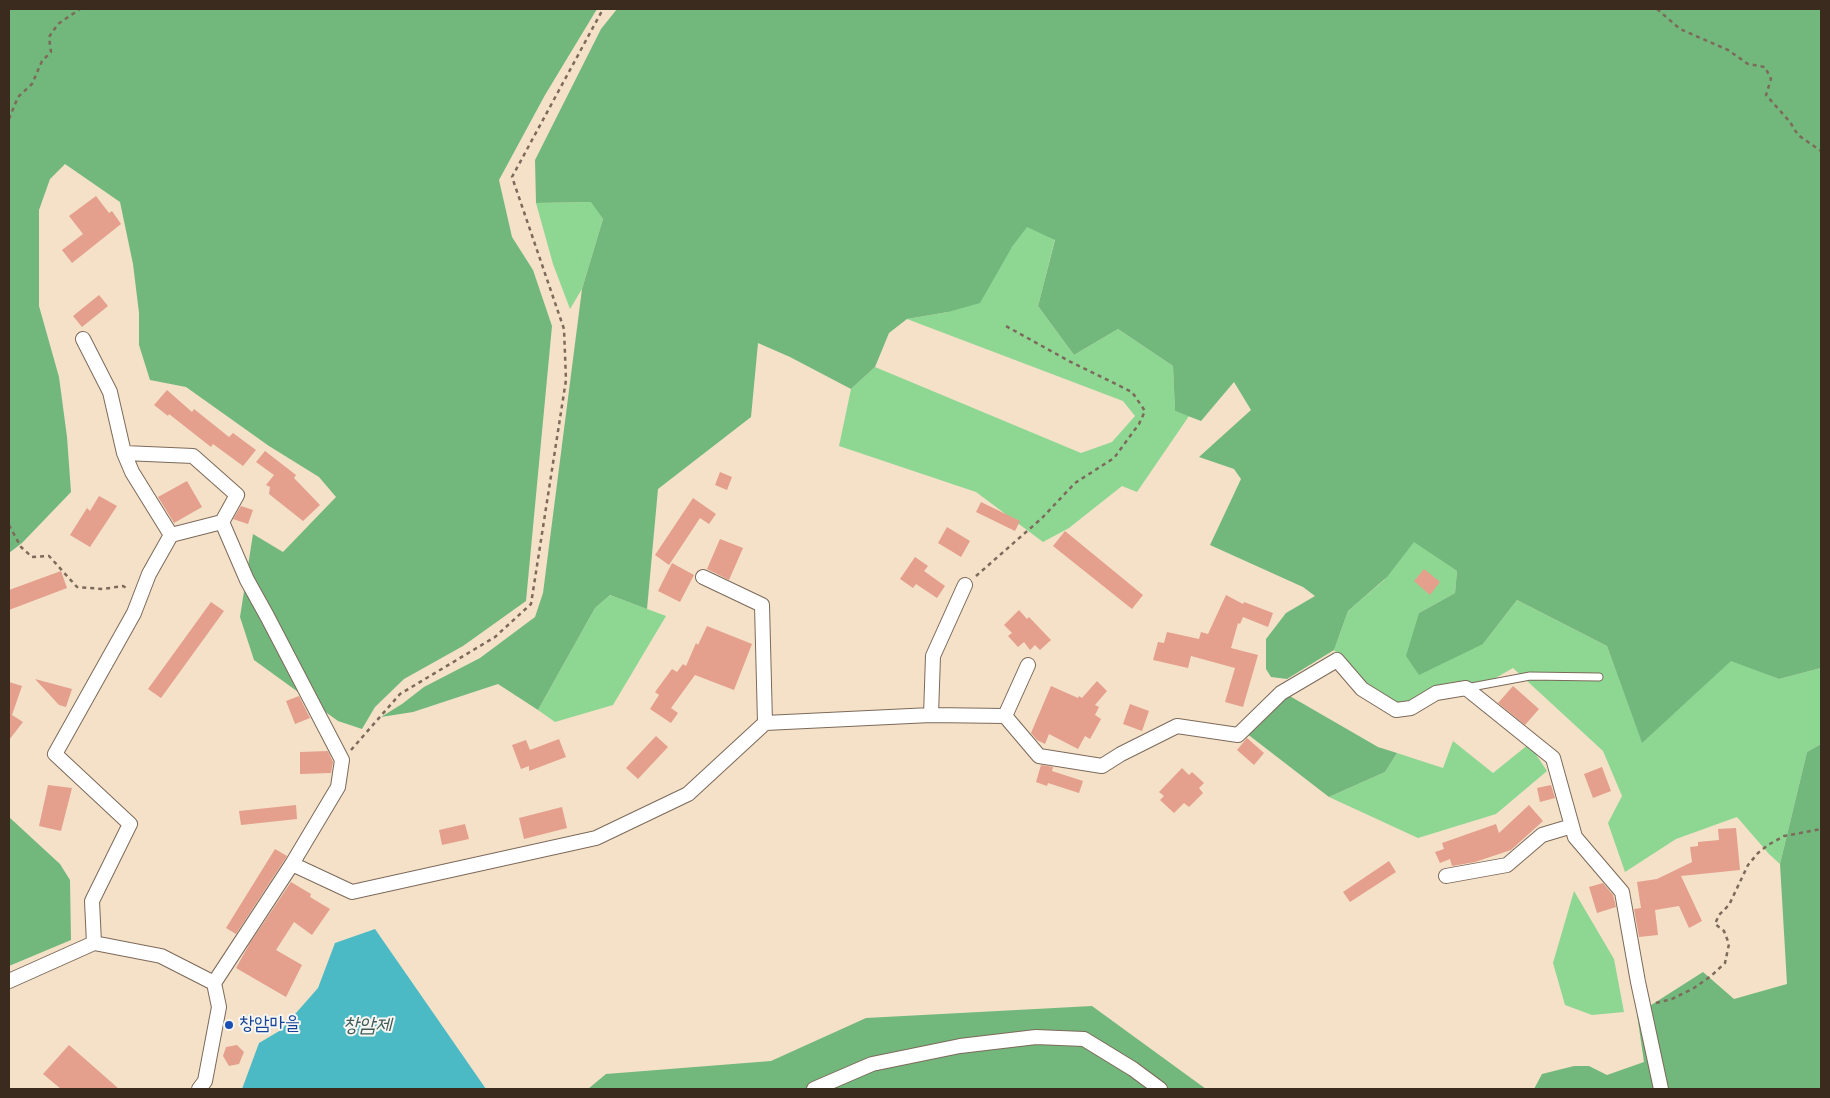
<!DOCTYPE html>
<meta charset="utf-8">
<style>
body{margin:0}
#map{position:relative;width:1830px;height:1098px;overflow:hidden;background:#f4e1c8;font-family:Mynerve,sans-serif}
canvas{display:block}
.frame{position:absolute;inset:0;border:10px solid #3b2a1e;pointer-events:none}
</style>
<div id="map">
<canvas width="1830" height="1098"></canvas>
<div class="frame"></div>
</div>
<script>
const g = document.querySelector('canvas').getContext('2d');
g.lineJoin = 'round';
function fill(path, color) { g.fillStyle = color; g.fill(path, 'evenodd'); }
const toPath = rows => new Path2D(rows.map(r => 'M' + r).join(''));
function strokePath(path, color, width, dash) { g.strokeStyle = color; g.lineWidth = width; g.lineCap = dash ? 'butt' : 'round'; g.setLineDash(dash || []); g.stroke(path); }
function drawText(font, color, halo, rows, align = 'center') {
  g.font = font + ' Mynerve,"Poor Story",sans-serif'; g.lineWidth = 4; g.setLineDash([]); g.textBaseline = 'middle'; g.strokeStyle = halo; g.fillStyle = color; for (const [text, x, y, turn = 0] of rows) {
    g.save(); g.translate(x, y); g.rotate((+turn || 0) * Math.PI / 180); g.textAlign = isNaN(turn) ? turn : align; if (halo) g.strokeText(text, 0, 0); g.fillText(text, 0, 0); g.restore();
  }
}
const green = toPath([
 [592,202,603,219,582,289,570,309,553,264,536,203],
 [1026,226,1055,239,1038,306,1074,355,1118,329,1173,366,1175,411,1189,416,1137,492,1122,486,1069,528,1043,542,976,492,839,446,851,389,875,367,1081,453,1112,442,1135,416,1123,401,907,319,948,312,1012,247],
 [1414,541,1457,571,1455,593,1419,613,1483,644,1517,600,1607,646,1642,742,1731,660,1779,679,1821,668,1821,744,1807,752,1780,864,1769,854,1737,817,1676,839,1625,872,1608,823,1622,796,1603,751,1513,668,1492,680,1409,701,1391,703,1356,674,1334,650,1348,611,1384,580],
 [610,595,666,616,613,705,555,722,538,710,595,608],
 [1453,741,1493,773,1529,744,1547,771,1496,814,1418,838,1329,797,1385,772,1397,753,1443,768],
 [1574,891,1614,959,1624,1012,1592,1015,1565,1005,1553,963]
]);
const forest = toPath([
 [9,9,597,9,545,95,499,180,512,237,533,270,552,326,526,601,463,646,404,679,375,707,362,729,338,721,254,660,240,617,253,534,283,552,336,497,319,477,269,446,186,387,150,380,139,345,139,313,133,264,120,202,65,164,50,179,39,210,39,306,59,377,67,437,71,492,22,543,9,553],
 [617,9,1821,9,1821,668,1779,679,1731,661,1642,743,1607,646,1517,600,1483,644,1419,675,1406,656,1419,613,1455,593,1457,571,1414,542,1387,577,1348,611,1334,650,1287,679,1271,677,1266,669,1266,639,1286,613,1315,596,1303,587,1210,545,1241,479,1234,469,1199,457,1251,410,1234,382,1201,421,1175,411,1173,366,1118,329,1074,355,1038,306,1055,240,1027,227,1012,247,980,303,948,312,907,319,889,333,875,367,851,389,790,357,758,343,751,417,658,489,647,609,610,595,595,608,538,710,498,684,413,712,381,717,402,704,424,687,480,658,535,617,543,593,582,289,603,219,591,202,536,203,535,160,601,29],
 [1288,695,1378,747,1397,753,1385,772,1329,797,1246,733],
 [1821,744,1821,1089,1534,1089,1542,1074,1574,1066,1589,1066,1607,1075,1644,1062,1637,1014,1703,972,1734,999,1787,984,1780,864,1807,752],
 [9,817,60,864,70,880,71,940,9,966],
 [1092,1006,1206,1089,588,1089,606,1074,771,1061,866,1018]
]);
const water = toPath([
 [375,929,486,1089,242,1089,259,1043,281,1030,318,988,335,943]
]);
const building = toPath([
 [96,196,109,213,112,211,121,224,72,263,62,250,83,234,69,216],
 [99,295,108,306,82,327,73,316],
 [167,390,192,412,194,409,229,437,233,433,256,450,243,466,213,444,211,447,169,414,168,416,154,405],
 [265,451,296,475,294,478,320,505,303,521,269,494,270,487,266,485,274,475,256,462],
 [720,472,732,477,727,490,715,485],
 [187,481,202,507,174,523,158,497],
 [99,496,117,506,90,547,70,535,87,508,90,511],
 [693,498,716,514,709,524,700,518,669,565,655,555],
 [981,502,1020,521,1015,531,976,512],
 [241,506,253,510,248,524,233,519],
 [947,527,970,541,961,557,938,543],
 [1065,531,1143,595,1132,609,1053,546],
 [720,539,743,548,729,580,707,569],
 [915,557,928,566,924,571,945,586,937,598,916,584,913,588,900,579],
 [672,563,694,575,680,602,658,591],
 [1424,569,1440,582,1430,595,1414,581],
 [61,571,67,588,9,610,9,590],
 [1226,595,1243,604,1244,602,1273,613,1268,627,1243,617,1240,624,1238,623,1231,648,1258,655,1243,707,1225,702,1235,668,1191,656,1188,668,1153,660,1158,642,1164,643,1167,632,1199,639,1201,632,1208,634],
 [211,602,224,611,161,698,148,689],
 [1019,610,1027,619,1029,617,1051,640,1040,650,1035,645,1030,650,1024,642,1018,647,1008,636,1012,633,1004,625],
 [707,626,752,644,734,690,695,675,671,708,678,713,671,723,650,709,659,695,655,692,672,669,677,672,683,664,686,666,696,643,698,645],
 [35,679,72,689,66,707,59,705],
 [1097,681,1107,691,1095,705,1099,707,1095,715,1101,719,1090,739,1085,736,1078,749,1049,734,1045,744,1037,740,1031,733,1051,686,1078,698,1079,696,1082,698],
 [9,682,22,686,12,715,23,722,9,740],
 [1513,686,1539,709,1525,725,1498,703],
 [299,696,310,718,295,724,286,701],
 [1130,704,1149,711,1142,731,1123,724],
 [656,736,668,747,638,779,626,768],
 [1247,738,1264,753,1254,765,1237,750],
 [559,739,566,757,529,771,529,766,521,769,512,745,526,740,530,750],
 [328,751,333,762,331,773,300,774,300,752],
 [1041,765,1053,767,1052,771,1083,781,1079,793,1048,783,1047,786,1036,782],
 [1602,767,1611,791,1593,798,1584,774],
 [1182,768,1189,775,1192,772,1204,783,1199,788,1203,793,1189,807,1184,803,1174,813,1160,800,1164,796,1159,792],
 [48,785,72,788,61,831,39,826],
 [1551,785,1555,798,1540,802,1537,788],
 [296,805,297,819,241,825,239,811],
 [1529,805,1543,821,1511,850,1475,862,1452,866,1450,859,1440,863,1435,852,1444,849,1442,843,1496,824,1499,833],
 [562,807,567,828,524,839,519,818],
 [465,824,469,839,442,845,439,830],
 [1736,828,1740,870,1681,876,1702,921,1689,928,1679,906,1655,910,1658,935,1639,937,1634,909,1641,908,1637,882,1657,879,1692,862,1690,847,1698,846,1698,842,1719,840,1718,829],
 [275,849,287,856,236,934,226,928],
 [1389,861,1396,872,1350,902,1343,892],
 [291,882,311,894,310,897,330,909,312,935,294,922,276,950,302,965,286,997,236,968,250,943],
 [1603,883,1613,895,1616,907,1597,913,1589,887],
 [69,1045,119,1089,61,1089,43,1074],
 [237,1045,244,1052,239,1064,229,1066,223,1056,226,1047]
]);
const path = toPath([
 [1657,9,1680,29,1728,50,1748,64,1765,67,1771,79,1766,95,1790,122,1798,135,1821,151],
 [9,119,18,97,32,84,42,61,51,52,49,37,58,24,80,9],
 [9,525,21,547,32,557,49,556,77,587,103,589,123,586,128,589],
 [976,576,1042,518,1075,483,1114,458,1139,424,1145,411,1132,392,1069,361,1004,325],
 [351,750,400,694,495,637,531,604,566,380,564,329,512,177,603,9],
 [1656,1003,1672,999,1694,988,1711,976,1725,963,1729,944,1724,931,1715,924,1719,915,1729,905,1748,865,1758,853,1768,845,1784,836,1821,829]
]);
const service = toPath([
 [1466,688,1530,676,1599,677]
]);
const minor = toPath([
 [83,339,110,392,124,453,132,472,171,535,149,574,134,613,55,754,130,824,92,901,94,943],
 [124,453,193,456,237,495,222,522],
 [171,535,222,522,247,580,267,616,342,760,338,787,292,864,214,983,219,1007,205,1081,199,1089],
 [703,577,762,605,765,723],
 [931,715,933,656,965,585],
 [1005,716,1028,665],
 [292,864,352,892,596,838,688,794,765,723,931,715,1005,716,1039,756,1102,766,1121,754,1177,726,1238,735,1281,693,1337,660,1362,689,1396,710,1411,708,1436,693,1466,688,1553,758,1575,837,1622,892,1638,982,1661,1089],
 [1446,876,1507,865,1542,835,1572,826],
 [9,981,94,943,161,956,214,983],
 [814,1089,872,1064,960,1046,1036,1037,1084,1039,1133,1069,1160,1089]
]);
const markers = [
 [229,1025,5,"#1a4fb4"]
];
const transitNames = [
 ["창암마을",239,1025]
];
const waterNames = [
 ["창암제",367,1027]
];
fill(green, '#8ed793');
fill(forest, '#72b87d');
fill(water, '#4cbac5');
fill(building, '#e49f8d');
strokePath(service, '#7c6a5a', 9);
strokePath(minor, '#7c6a5a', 16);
strokePath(path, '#7c6a5a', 2.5, [4, 4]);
strokePath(service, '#fff', 7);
strokePath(minor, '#fff', 14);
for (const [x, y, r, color] of markers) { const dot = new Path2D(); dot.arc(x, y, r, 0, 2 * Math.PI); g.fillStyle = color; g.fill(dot); strokePath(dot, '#f6f6f2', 2); }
drawText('19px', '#164399', '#f6f6f2', transitNames, 'left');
drawText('italic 20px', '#415c58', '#f6f6f2', waterNames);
</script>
